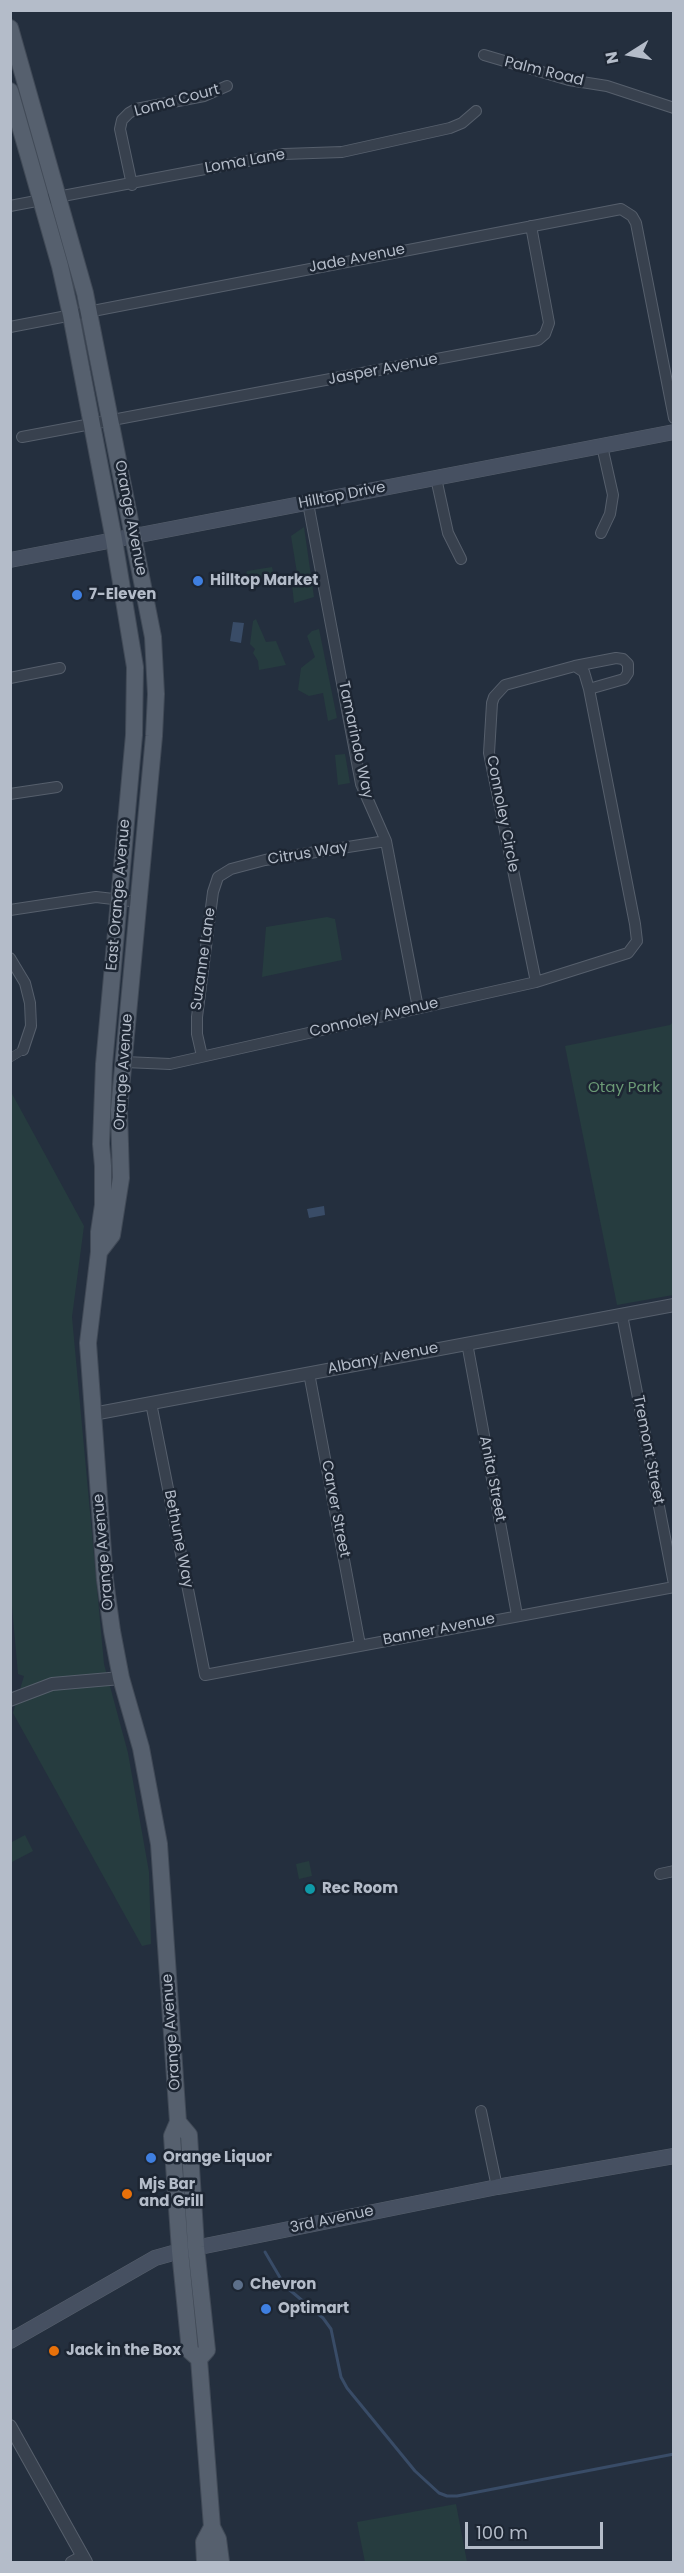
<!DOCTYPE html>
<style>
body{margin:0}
#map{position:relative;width:684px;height:2573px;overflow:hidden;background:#242f3e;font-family:Poppins,sans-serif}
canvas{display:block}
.frame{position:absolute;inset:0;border:12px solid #b4bcc9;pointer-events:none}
.north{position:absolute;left:600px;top:24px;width:60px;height:60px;-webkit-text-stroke:4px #1d2633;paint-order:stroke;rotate:259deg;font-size:16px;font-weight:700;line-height:24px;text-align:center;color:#b4bcc9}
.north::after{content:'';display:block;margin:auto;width:21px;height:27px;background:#b4bcc9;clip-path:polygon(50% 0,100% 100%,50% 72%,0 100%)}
.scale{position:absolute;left:465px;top:2522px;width:138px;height:27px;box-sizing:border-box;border:3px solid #b4bcc9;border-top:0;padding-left:8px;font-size:18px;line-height:21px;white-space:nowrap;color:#b4bcc9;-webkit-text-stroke:4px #1d2633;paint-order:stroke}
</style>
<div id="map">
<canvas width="684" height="2573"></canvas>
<div class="frame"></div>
<div class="north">N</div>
<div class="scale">100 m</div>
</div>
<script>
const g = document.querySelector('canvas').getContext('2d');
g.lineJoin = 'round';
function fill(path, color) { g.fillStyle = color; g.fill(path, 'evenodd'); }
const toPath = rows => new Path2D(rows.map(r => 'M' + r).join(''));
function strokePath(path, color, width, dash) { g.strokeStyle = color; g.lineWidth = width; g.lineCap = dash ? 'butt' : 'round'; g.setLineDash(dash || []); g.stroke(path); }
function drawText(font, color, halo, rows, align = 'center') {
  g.font = font + ' Poppins,sans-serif'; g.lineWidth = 5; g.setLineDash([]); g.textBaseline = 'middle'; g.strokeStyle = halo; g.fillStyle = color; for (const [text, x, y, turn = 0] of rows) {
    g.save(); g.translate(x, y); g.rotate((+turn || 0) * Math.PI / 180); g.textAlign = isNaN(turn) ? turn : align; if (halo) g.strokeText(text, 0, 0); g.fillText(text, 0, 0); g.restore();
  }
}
const green = toPath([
 [304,527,314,597,294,603,291,575,297,573,291,536],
 [272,567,275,580,261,579,242,587,247,571],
 [256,619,266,642,276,641,286,665,259,670,258,661,253,653,255,649,250,644,253,621],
 [319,629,337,718,328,721,323,693,309,696,298,690,301,668,315,657,307,636,312,631],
 [345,754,350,783,338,785,335,755],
 [327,917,335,919,342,960,262,977,266,927],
 [673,1022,673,1295,617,1305,565,1046,670,1025],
 [10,1090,84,1226,72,1317,104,1664,128,1753,149,1872,151,1944,142,1946,13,1713,24,1676,18,1674,10,1584],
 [25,1835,33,1851,12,1862,10,1843],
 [309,1861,312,1876,299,1879,296,1864],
 [456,2504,467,2562,365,2562,357,2522]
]);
const water = toPath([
 [233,622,244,623,241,643,230,641],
 [324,1206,325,1215,309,1218,307,1209]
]);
const stream = toPath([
 [265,2252,285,2286,323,2318,331,2329,341,2377,347,2388,415,2471,439,2493,447,2496,457,2496,674,2454]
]);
const pedestrian = toPath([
 [10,1058,23,1050]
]);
const minor = toPath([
 [484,55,569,80,607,86,674,108],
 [132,185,120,129,122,120,129,113,136,109,204,96,227,86],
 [10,206,284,154,342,152,450,128,462,123,476,111],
 [10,327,621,209,632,216,636,223,674,418],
 [22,437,538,340,545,334,549,323,531,226],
 [436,478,448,533,461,559],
 [308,503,361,784,386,841,418,1008],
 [601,533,610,514,613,495,602,446],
 [575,666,616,658,623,659,628,664,628,673,624,679,589,689],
 [10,678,60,668],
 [10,794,57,787],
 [10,910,96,897,139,902],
 [10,958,25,983,30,1003,31,1026,23,1050],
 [202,1056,197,1034,197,1017,213,892,218,877,231,869,265,860,386,841],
 [125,1062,170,1064,536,982,628,953,637,941,635,924,589,689,584,672,575,666,505,685,494,697,492,703,489,753,536,982],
 [622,1315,674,1584],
 [467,1343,517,1615],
 [309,1373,360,1645],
 [151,1403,205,1675,674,1587],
 [660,1874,674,1871],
 [481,2111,497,2187],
 [71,2562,82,2556]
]);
const tertiary = toPath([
 [93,1414,674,1305],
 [10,1700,52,1684,121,1678],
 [10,2426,86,2562]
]);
const secondary = toPath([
 [10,560,674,432],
 [10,2341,155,2258,180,2251,497,2187,674,2156]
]);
const primary = toPath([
 [10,28,85,293,153,637,156,694,154,736,119,1110,121,1178,112,1235,99,1252,88,1343,105,1580,112,1631,121,1678,141,1748,159,1844,178,2122,172,2136,180,2251,190,2351,199,2359,212,2527,218,2539,221,2562],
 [10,91,60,266,71,315,114,540,135,667,134,735,104,1064,101,1144,103,1166,103,1205,99,1232,99,1252],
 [178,2122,189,2135,196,2247,207,2350,199,2359],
 [205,2562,204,2542,212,2527]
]);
const markers = [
 [198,581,6,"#3f7fe0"],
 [77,595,6,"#3f7fe0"],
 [310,1889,6,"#0f9aa8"],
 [151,2158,6,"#3f7fe0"],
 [127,2194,6,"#e8710a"],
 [238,2285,6,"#5c6f8a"],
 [266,2309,6,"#3f7fe0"],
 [54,2351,6,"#e8710a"]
];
const streetNames = [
 ["Palm Road",544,72,14],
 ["Loma Court",177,101,-15],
 ["Loma Lane",245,162,-10],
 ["Jade Avenue",357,259,-11],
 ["Jasper Avenue",383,370,-11],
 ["Hilltop Drive",342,496,-11],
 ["Orange Avenue",130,518,79],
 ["Tamarindo Way",355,740,78],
 ["Connoley Circle",502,814,79],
 ["Citrus Way",308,854,-9],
 ["East Orange Avenue",119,895,-85],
 ["Suzanne Lane",204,959,-82],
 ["Connoley Avenue",374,1018,-13],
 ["Orange Avenue",124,1072,-86],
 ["Albany Avenue",383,1359,-11],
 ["Tremont Street",648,1450,79],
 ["Anita Street",492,1479,79],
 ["Carver Street",335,1509,79],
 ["Bethune Way",178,1539,79],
 ["Orange Avenue",104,1552,-95],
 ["Banner Avenue",439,1630,-11],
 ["Orange Avenue",172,2032,-94],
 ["3rd Avenue",332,2220,-12]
];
const poiNames = [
 ["Hilltop Market",210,581],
 ["7-Eleven",89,595],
 ["Rec Room",322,1889],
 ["Orange Liquor",163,2158],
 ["Mjs Bar",139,2185],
 ["and Grill",139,2202],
 ["Chevron",250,2285],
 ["Optimart",278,2309],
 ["Jack in the Box",66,2351]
];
const parkNames = [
 ["Otay Park",624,1088]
];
fill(green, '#263c3f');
fill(water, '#394c67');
strokePath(stream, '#394c67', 3);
strokePath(pedestrian, '#565f6c', 9);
strokePath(minor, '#565f6c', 12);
strokePath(tertiary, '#565f6c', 14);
strokePath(secondary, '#565f6c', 16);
strokePath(primary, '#414a57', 18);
strokePath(pedestrian, '#38414e', 8);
strokePath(minor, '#38414e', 10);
strokePath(tertiary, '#38414e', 12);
strokePath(secondary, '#465061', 15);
strokePath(primary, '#56606e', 16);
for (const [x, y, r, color] of markers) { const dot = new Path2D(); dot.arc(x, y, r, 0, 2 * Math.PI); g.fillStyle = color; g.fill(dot); strokePath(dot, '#1d2633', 2); }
drawText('15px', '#b4bcc9', '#1d2633', streetNames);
drawText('bold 15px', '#b4bcc9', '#1d2633', poiNames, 'left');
drawText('15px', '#6b9a76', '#1d2633', parkNames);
</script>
